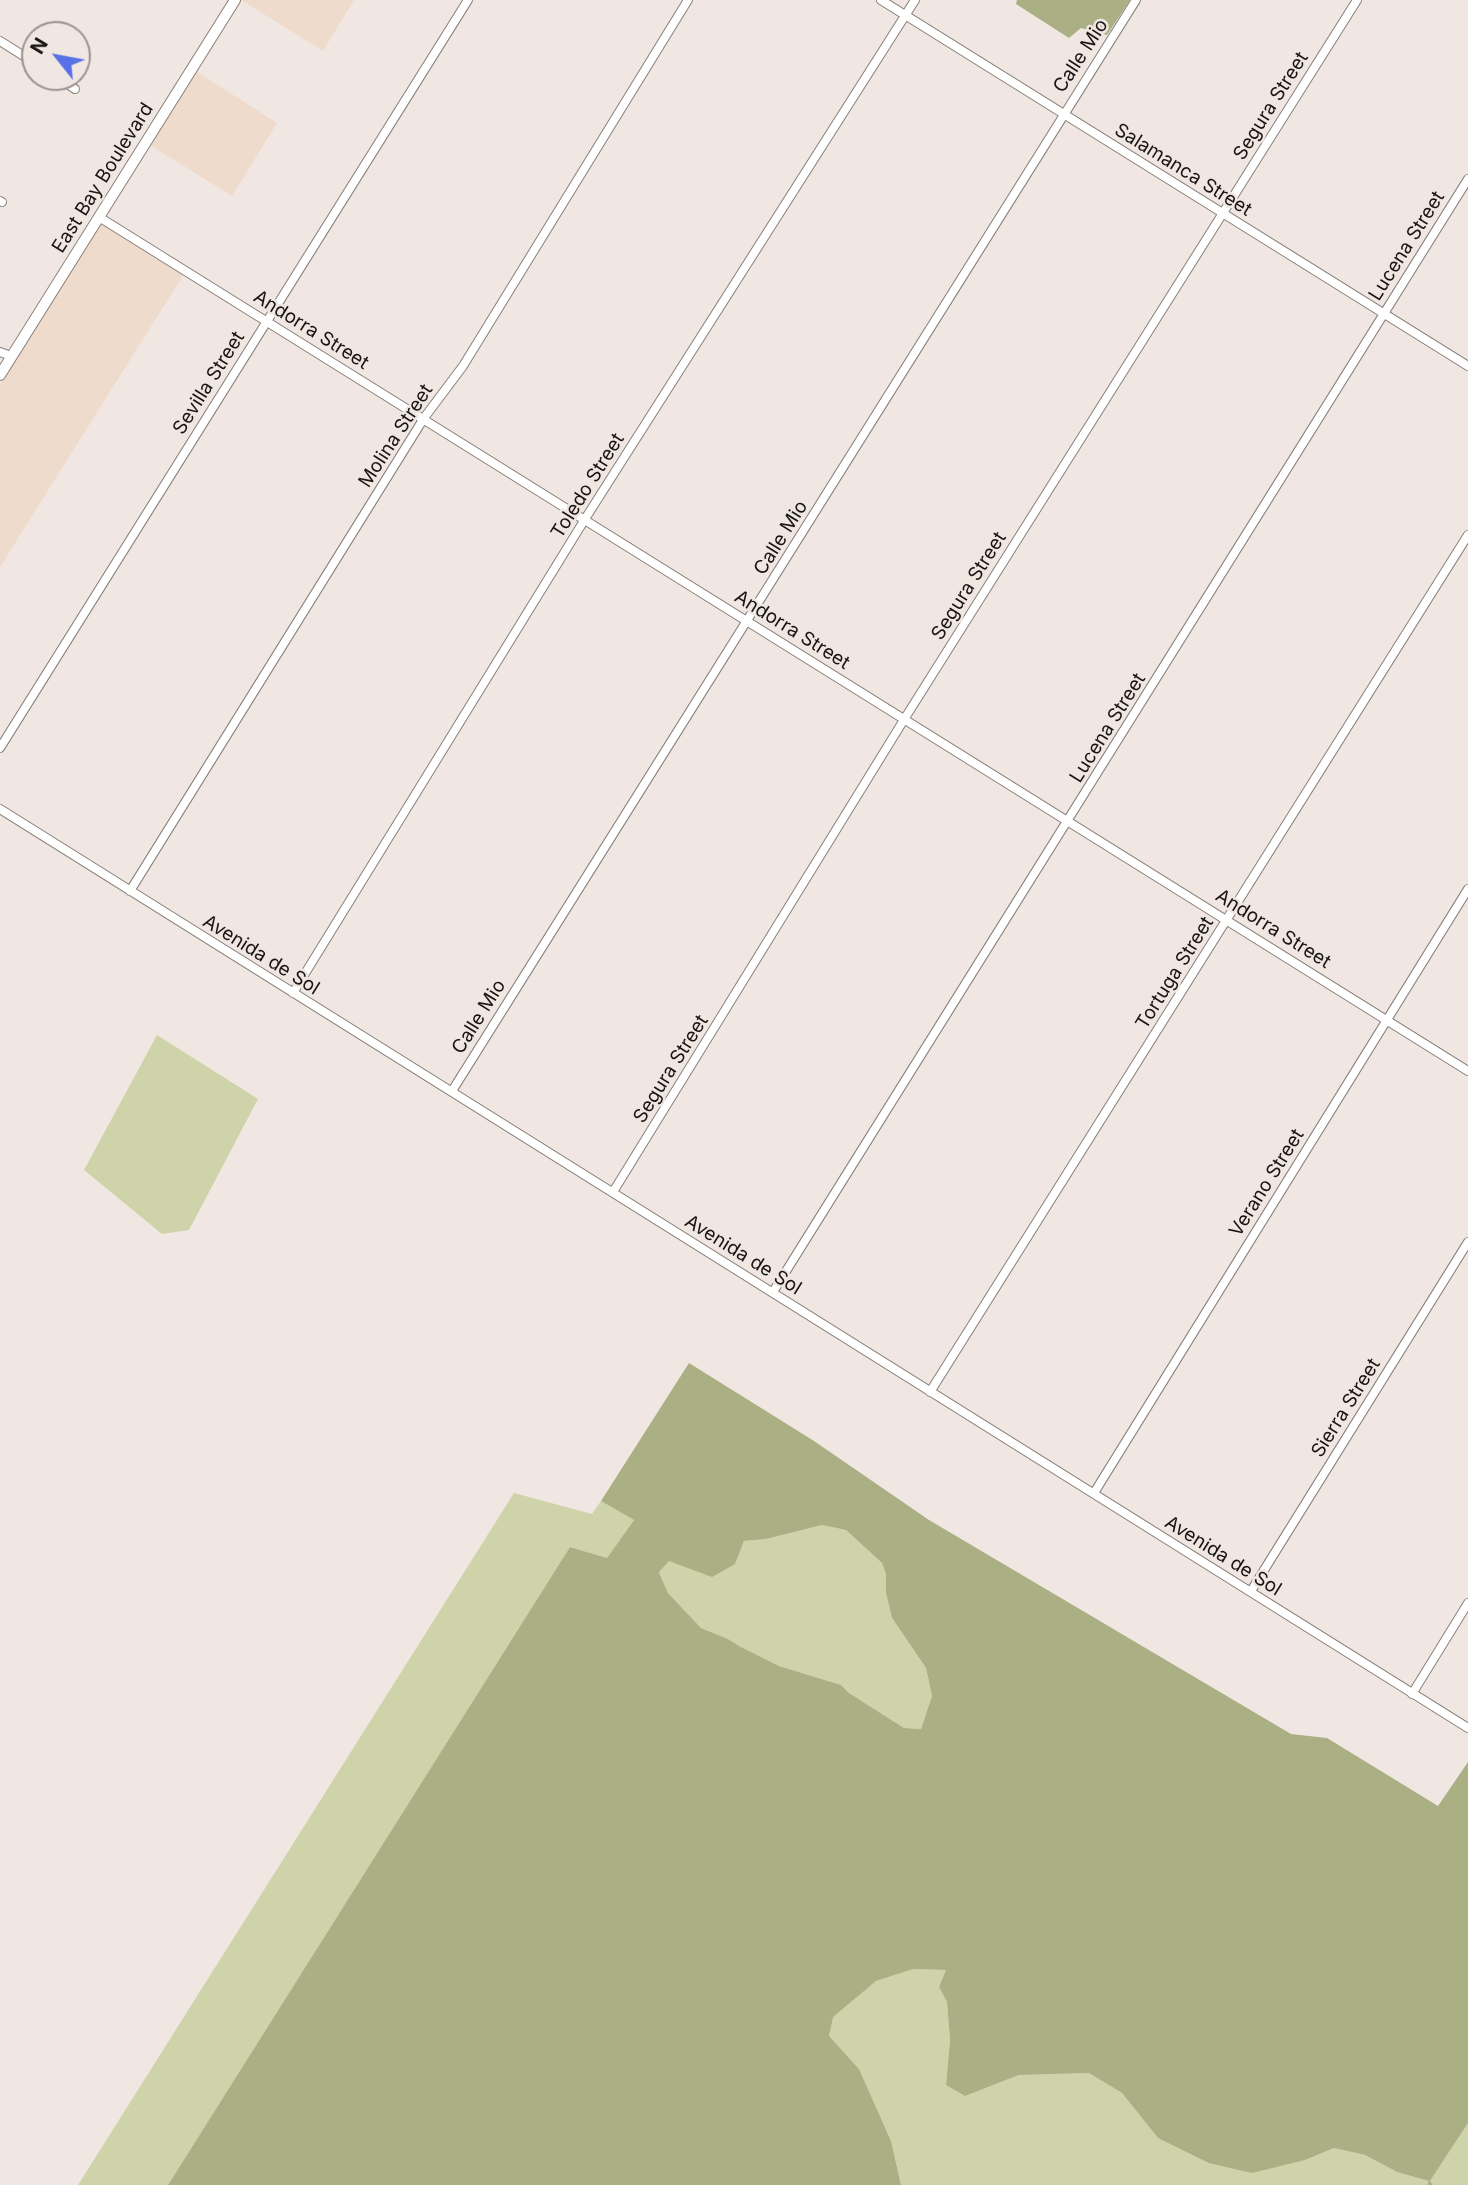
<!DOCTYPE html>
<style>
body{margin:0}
#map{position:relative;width:1468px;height:2185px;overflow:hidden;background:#f1e7e2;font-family:Inter,sans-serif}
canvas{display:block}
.north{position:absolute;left:21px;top:21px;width:70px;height:70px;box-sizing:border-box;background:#f1e7e2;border:2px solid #9b9390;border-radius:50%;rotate:301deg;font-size:19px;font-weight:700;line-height:28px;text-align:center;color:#191514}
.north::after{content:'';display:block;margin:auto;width:24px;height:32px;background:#5871e7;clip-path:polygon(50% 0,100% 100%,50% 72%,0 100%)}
</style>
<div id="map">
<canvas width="1468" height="2185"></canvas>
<div class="north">N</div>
</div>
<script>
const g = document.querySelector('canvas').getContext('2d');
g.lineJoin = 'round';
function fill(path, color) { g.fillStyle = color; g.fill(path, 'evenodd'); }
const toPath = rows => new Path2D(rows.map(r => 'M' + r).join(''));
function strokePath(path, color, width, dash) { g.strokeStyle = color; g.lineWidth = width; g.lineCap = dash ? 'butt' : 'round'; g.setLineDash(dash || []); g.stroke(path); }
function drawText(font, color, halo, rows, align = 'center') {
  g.font = font + ' Inter,sans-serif'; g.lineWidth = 5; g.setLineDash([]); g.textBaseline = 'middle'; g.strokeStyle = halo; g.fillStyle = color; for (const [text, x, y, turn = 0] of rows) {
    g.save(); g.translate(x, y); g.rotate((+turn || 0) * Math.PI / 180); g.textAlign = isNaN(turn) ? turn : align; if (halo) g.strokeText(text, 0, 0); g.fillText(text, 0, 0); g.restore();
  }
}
const commercial = toPath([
 [241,0,354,0,323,51],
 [196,71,277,123,232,196,150,145],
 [101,223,184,274,0,567,0,384]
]);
const green = toPath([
 [157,1035,258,1099,189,1230,162,1234,84,1170],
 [514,1493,592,1514,601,1501,634,1520,607,1558,570,1547,168,2185,78,2185],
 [822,1525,846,1530,882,1563,886,1574,886,1593,892,1618,926,1668,932,1696,921,1729,904,1728,849,1693,841,1685,779,1666,738,1646,728,1639,701,1628,668,1593,659,1571,668,1561,683,1565,735,1564,744,1541,766,1539],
 [912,1969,946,1970,939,1987,947,2002,950,2040,946,2085,965,2096,1019,2075,1089,2073,1122,2093,1158,2138,1305,2160,1334,2148,1365,2155,1397,2172,1430,2181,1468,2123,1468,2185,1433,2185,1430,2182,1427,2185,901,2185,891,2141,859,2069,829,2037,832,2017,876,1981]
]);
const forest = toPath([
 [1017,0,1130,0,1107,35,1081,28,1069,38,1016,4],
 [689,1363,814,1441,929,1520,1291,1734,1327,1738,1438,1806,1468,1762,1468,2123,1430,2181,1433,2185,1427,2185,1429,2181,1397,2172,1365,2155,1334,2148,1305,2160,1252,2173,1209,2163,1158,2138,1122,2093,1089,2073,1019,2075,965,2096,946,2085,950,2040,947,2002,939,1987,946,1970,913,1969,876,1981,833,2017,829,2036,859,2069,891,2141,901,2185,168,2185,570,1547,607,1558,634,1520,601,1501],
 [822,1525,846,1530,882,1563,886,1574,886,1593,892,1618,926,1668,932,1696,921,1729,904,1728,849,1693,841,1685,779,1666,739,1646,728,1639,701,1628,668,1593,659,1572,669,1561,712,1577,735,1564,744,1541,766,1539]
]);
const street = toPath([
 [881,0,1468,366],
 [0,41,35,63],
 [57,77,75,89],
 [0,201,2,202],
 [99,217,1468,1071],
 [0,352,11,356],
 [0,748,468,0],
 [0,809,1468,1728],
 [130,891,424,418,463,366,688,0],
 [293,993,585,519,915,0],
 [452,1091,1136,0],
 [613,1192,905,718,1357,0],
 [773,1292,1468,179],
 [930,1392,1468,535],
 [1094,1493,1468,889],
 [1251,1591,1468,1242],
 [1412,1694,1468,1603]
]);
const secondary = toPath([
 [0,375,235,0]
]);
const streetNames = [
 ["Calle Mio",1081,56,-57],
 ["Segura Street",1271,106,-58],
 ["Salamanca Street",1183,170,32],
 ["East Bay Boulevard",103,178,-58],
 ["Lucena Street",1407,246,-58],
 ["Andorra Street",311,330,32],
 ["Sevilla Street",209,383,-58],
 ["Molina Street",396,436,-57],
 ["Toledo Street",588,486,-58],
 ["Calle Mio",781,538,-58],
 ["Segura Street",969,586,-58],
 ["Andorra Street",792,630,32],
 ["Lucena Street",1108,728,-58],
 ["Andorra Street",1273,929,32],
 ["Avenida de Sol",261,955,32],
 ["Tortuga Street",1175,973,-58],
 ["Calle Mio",479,1017,-58],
 ["Segura Street",671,1069,-58],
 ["Verano Street",1267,1183,-58],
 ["Avenida de Sol",743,1255,32],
 ["Sierra Street",1346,1408,-58],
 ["Avenida de Sol",1223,1556,32]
];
fill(commercial, '#efdbcc');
fill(green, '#ced3aa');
fill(forest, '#aaaf84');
strokePath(street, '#887f7a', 10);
strokePath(secondary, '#887f7a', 12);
strokePath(street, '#fff', 8);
strokePath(secondary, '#fff', 10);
drawText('19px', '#191514', '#f1e7e2', streetNames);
</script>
